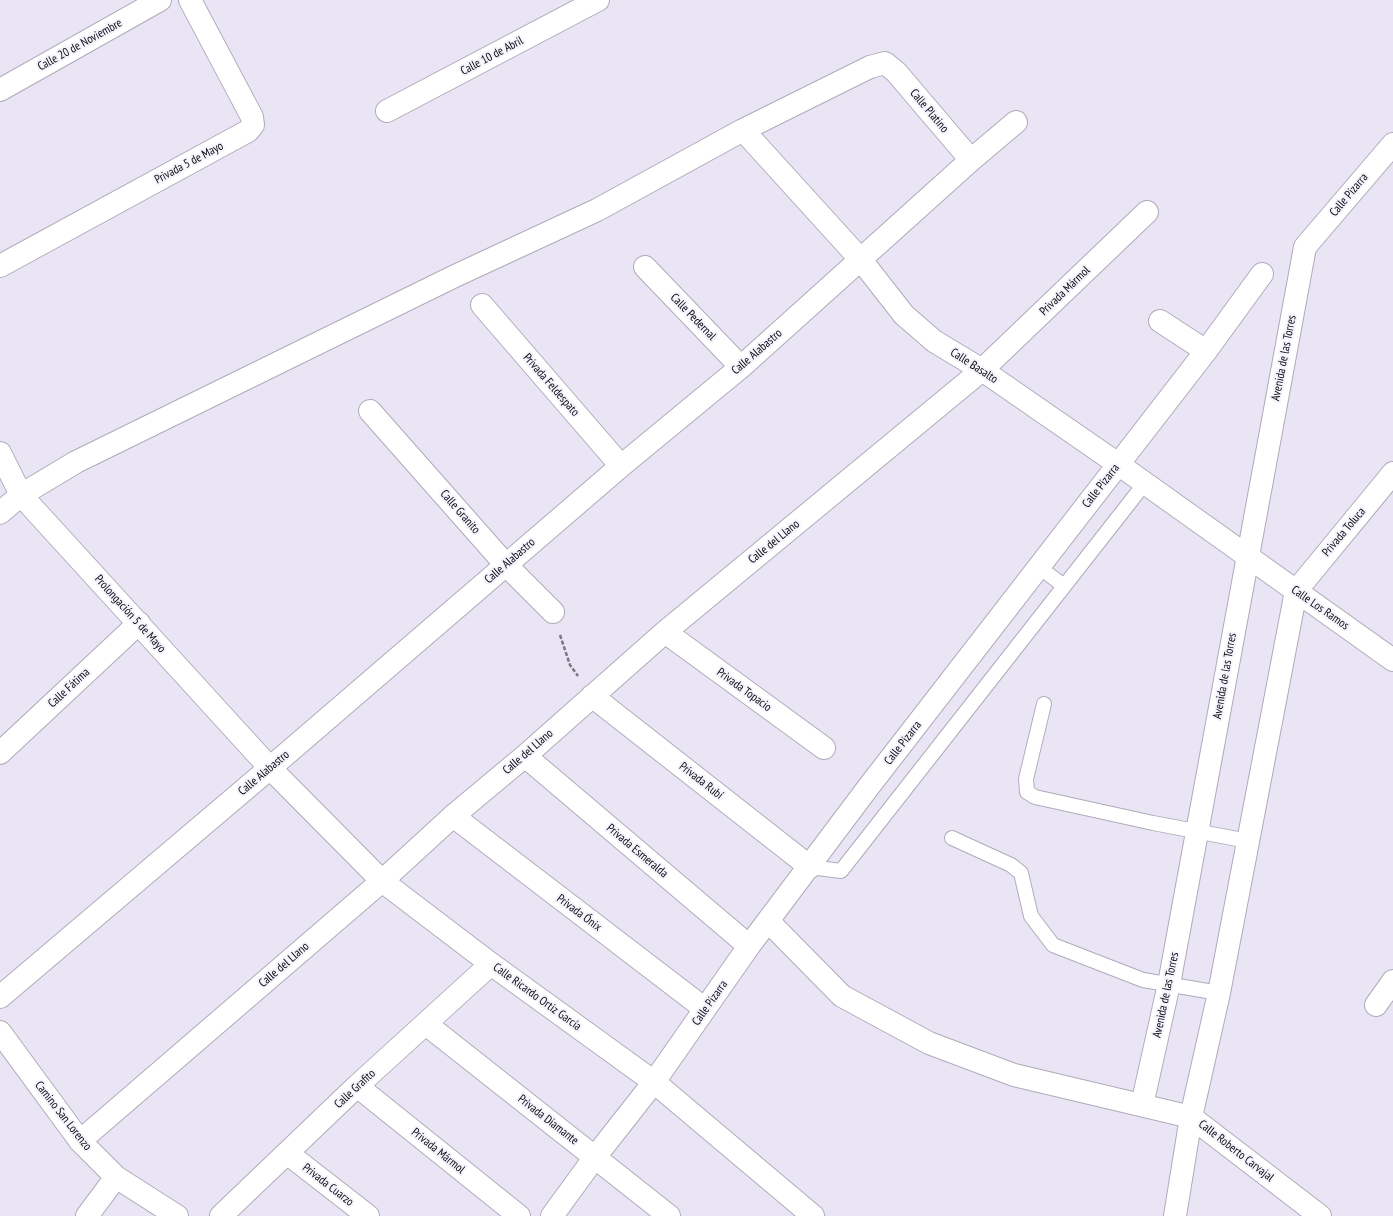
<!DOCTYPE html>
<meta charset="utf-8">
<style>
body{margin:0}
canvas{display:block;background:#e9e5f5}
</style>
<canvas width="1393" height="1216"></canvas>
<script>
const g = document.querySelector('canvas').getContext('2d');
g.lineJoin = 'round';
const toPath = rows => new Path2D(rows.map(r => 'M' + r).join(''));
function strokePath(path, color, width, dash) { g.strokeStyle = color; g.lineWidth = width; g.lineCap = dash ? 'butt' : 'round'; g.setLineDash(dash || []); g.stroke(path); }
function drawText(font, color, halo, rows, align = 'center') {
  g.font = font + ' "PT Sans Narrow",sans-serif'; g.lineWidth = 4; g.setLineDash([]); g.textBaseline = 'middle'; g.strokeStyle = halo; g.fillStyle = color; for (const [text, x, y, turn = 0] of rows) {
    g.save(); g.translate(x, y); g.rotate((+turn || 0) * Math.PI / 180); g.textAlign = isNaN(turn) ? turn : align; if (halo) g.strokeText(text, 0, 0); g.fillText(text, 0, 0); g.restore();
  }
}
const path = toPath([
 [560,635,570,665,578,676]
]);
const service = toPath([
 [1039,567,1064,586],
 [1044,704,1026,779,1027,792,1035,797,1153,823,1248,841],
 [952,838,1011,865,1021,873,1031,916,1053,945,1143,980,1219,993],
 [810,867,841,871,1145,483]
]);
const minor = toPath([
 [0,90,160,0],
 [387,111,598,0],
 [743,130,861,260,904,315,934,341,982,370,1118,464,1393,660],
 [0,266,248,131,253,125,252,117,190,0],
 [645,267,741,367],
 [482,305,621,466],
 [1160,321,1206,351],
 [370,411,506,565,553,612],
 [0,453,21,495,270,768,382,881,491,964,654,1082,813,1216],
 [0,513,21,495,76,462,455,276,597,210,743,130,870,67,885,63,896,72,971,160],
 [665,632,824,748],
 [592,696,810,867],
 [0,753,139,623],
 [525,756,749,946],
 [453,816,705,1009],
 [768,921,842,996,929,1043,1014,1075,1191,1117,1320,1216],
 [0,997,270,768,621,466,741,367,971,160,1016,122],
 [1376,1005,1393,981],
 [426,1024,669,1216],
 [0,1032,80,1141,116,1177,177,1216],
 [357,1086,519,1216],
 [1142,1105,1169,984,1305,247,1393,144],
 [80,1141,382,881,453,816,525,756,665,632,982,370,1147,212],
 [287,1153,368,1216],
 [87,1216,116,1177],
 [221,1216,357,1086,491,964],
 [552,1216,595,1157,654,1082,749,946,870,785,1206,351,1262,274],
 [1175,1216,1191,1117,1219,993,1296,591,1393,473]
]);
const streetNames = [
 ["Calle 20 de Noviembre",80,45,-29],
 ["Calle 10 de Abril",492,56,-28],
 ["Calle Platino",929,111,50],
 ["Privada 5 de Mayo",189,163,-28],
 ["Calle Pizarra",1349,195,-50],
 ["Privada Mármol",1065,291,-44],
 ["Calle Pedernal",693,317,46],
 ["Calle Alabastro",757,352,-41],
 ["Avenida de las Torres",1284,358,-79],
 ["Calle Basalto",974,366,33],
 ["Privada Feldespato",551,385,49],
 ["Calle Pizarra",1101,486,-52],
 ["Calle Granito",460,512,49],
 ["Privada Toluca",1344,532,-50],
 ["Calle del Llano",774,542,-39],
 ["Calle Alabastro",510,561,-41],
 ["Calle Los Ramos",1320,608,35],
 ["Prolongación 5 de Mayo",130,614,48],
 ["Avenida de las Torres",1225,676,-80],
 ["Calle Fátima",69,688,-43],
 ["Privada Topacio",744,690,36],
 ["Calle Pizarra",903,743,-52],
 ["Calle del Llano",528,752,-41],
 ["Calle Alabastro",264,773,-40],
 ["Privada Rubí",701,781,38],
 ["Privada Esmeralda",637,851,40],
 ["Privada Ónix",579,913,37],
 ["Calle del Llano",284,965,-41],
 ["Avenida de las Torres",1166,995,-78],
 ["Calle Ricardo Ortiz García",537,997,36],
 ["Calle Pizarra",710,1003,-55],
 ["Calle Grafito",355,1089,-43],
 ["Camino San Lorenzo",63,1116,52],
 ["Privada Diamante",548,1120,38],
 ["Privada Mármol",438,1151,39],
 ["Calle Roberto Carvajal",1236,1151,38],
 ["Privada Cuarzo",328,1185,38]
];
strokePath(service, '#afabba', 16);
strokePath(minor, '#afabba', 24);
strokePath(path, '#797681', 2.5, [4, 2]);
strokePath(service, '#fff', 14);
strokePath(minor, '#fff', 22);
drawText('12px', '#0c0b10', '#f6f3fd', streetNames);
</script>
